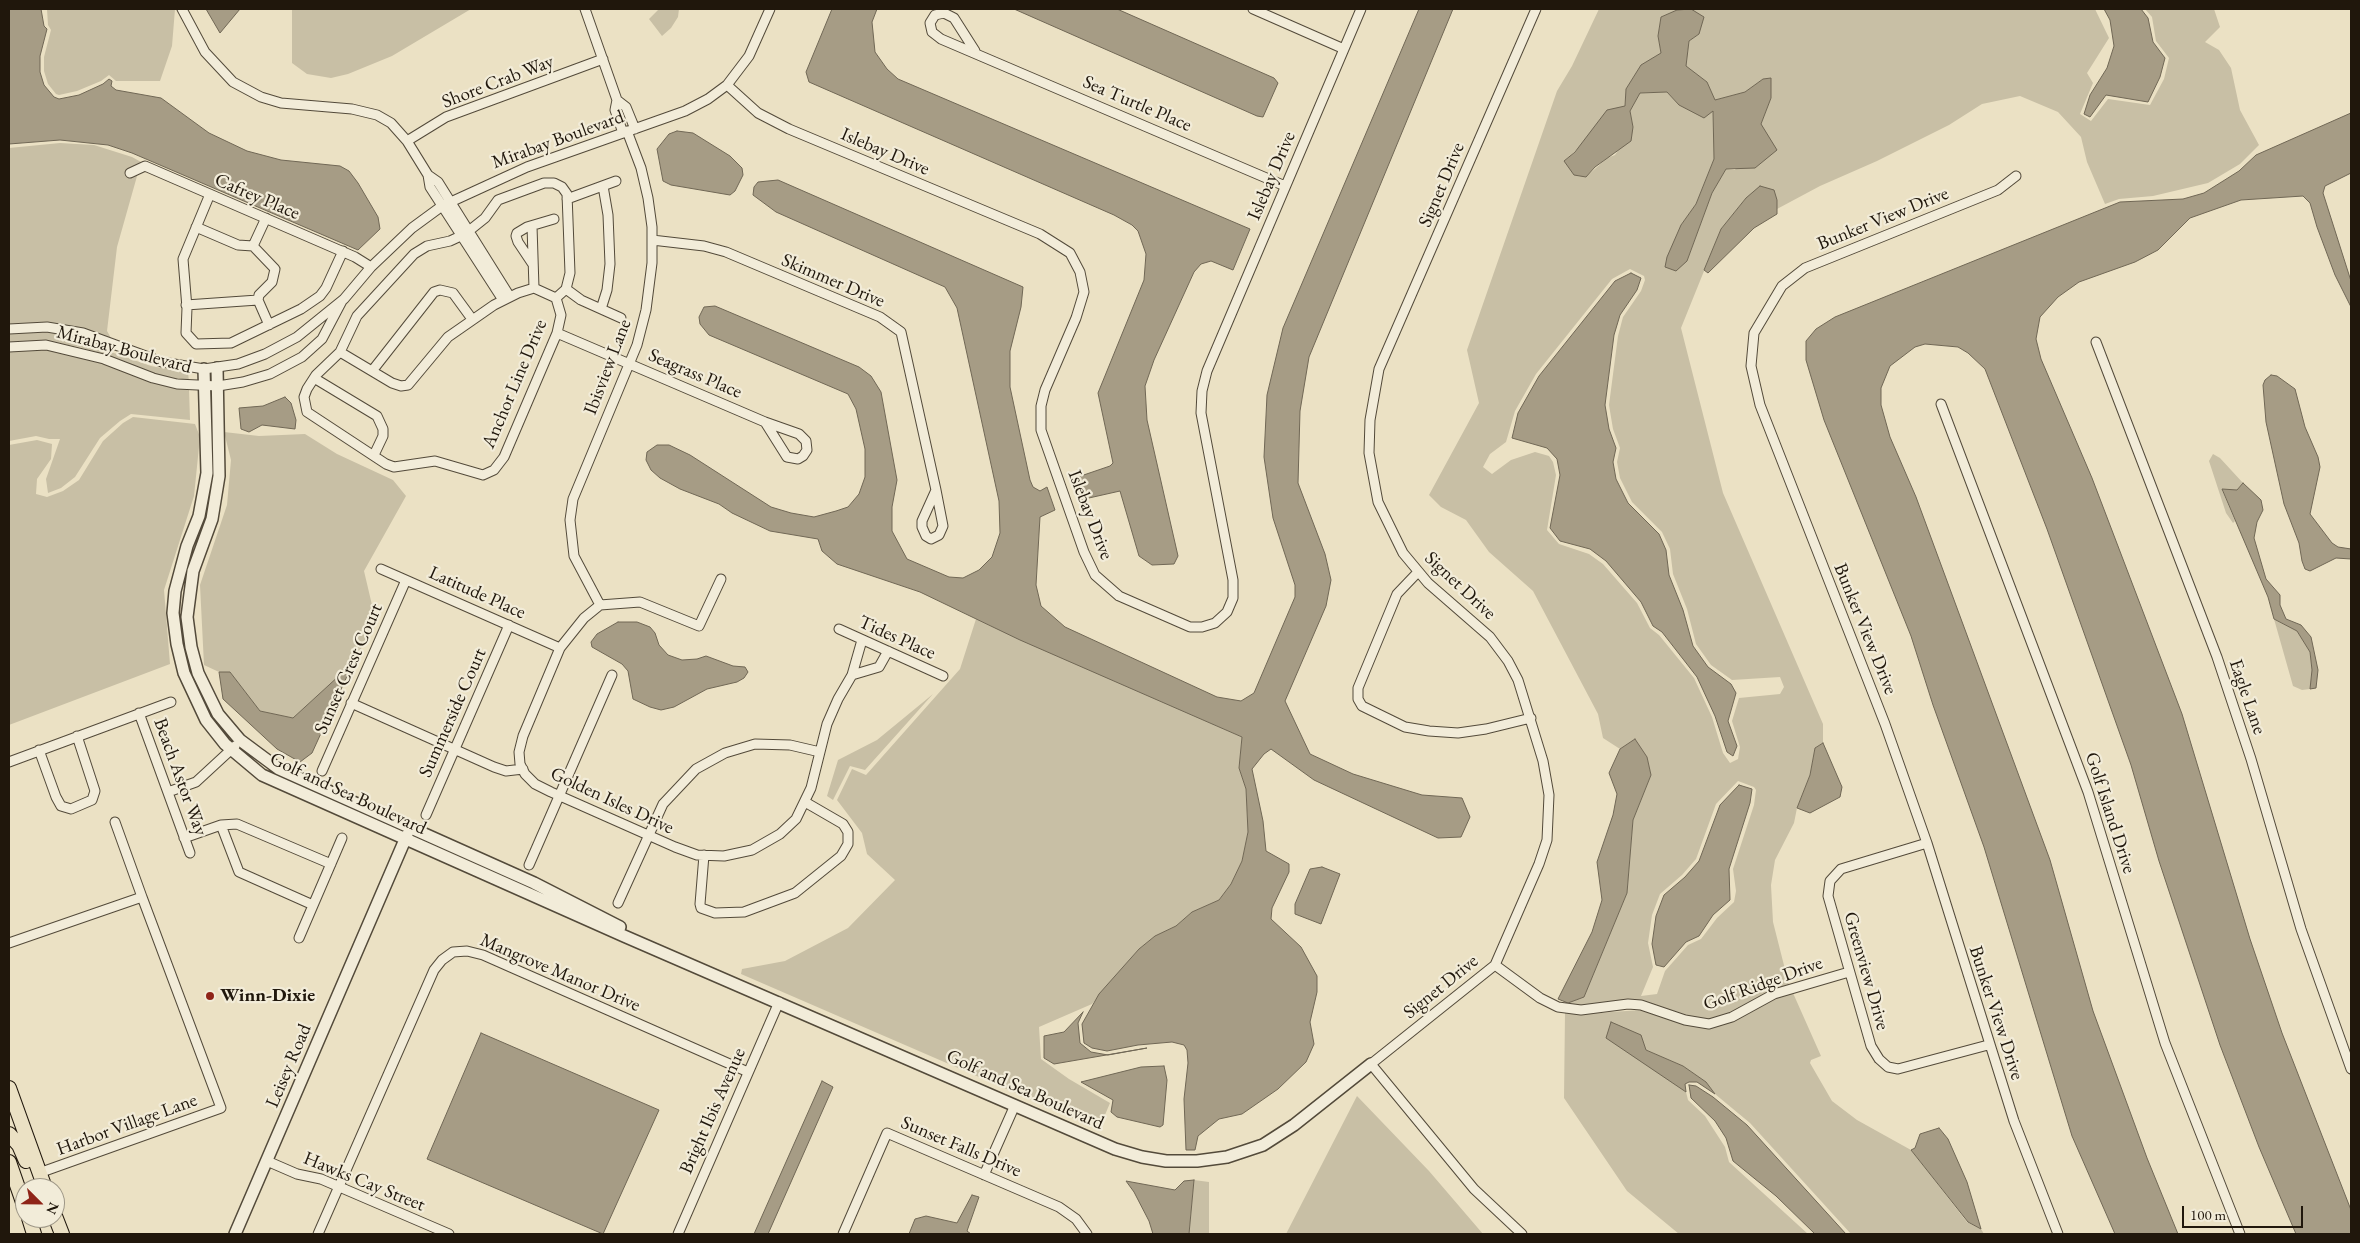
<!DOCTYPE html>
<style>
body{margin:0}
#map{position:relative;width:2360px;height:1243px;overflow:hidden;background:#ebe1c4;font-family:"EB Garamond",serif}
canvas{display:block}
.frame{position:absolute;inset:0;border:10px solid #20170c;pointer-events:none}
.north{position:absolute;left:15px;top:1178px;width:50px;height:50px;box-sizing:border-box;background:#f2ecd9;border:1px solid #9e9787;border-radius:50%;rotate:113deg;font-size:14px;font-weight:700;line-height:20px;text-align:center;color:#20170c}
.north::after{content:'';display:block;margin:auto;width:18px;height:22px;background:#8f2418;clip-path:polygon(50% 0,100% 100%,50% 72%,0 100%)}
.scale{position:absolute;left:2182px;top:1206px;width:121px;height:22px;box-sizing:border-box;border:2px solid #20170c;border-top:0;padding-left:6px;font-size:15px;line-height:18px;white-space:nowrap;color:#20170c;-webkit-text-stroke:4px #f2ecd9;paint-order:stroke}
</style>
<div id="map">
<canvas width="2360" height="1243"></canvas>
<div class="frame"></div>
<div class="north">N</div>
<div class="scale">100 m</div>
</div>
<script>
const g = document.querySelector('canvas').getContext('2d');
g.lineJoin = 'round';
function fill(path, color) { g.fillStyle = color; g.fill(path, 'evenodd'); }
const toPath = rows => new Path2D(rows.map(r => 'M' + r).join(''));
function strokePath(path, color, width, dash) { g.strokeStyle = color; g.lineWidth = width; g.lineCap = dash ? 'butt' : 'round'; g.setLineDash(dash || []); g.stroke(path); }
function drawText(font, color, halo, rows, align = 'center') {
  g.font = font + ' "EB Garamond",serif'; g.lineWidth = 4.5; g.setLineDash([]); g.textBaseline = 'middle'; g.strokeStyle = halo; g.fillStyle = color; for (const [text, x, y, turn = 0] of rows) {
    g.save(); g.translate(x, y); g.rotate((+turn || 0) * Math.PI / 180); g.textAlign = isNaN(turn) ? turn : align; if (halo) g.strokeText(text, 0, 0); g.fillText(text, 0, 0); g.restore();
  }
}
const green = toPath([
 [47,9,175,9,172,46,160,81,116,81,109,75,101,81,77,91,59,95,56,94,48,84,44,71,44,57,51,30,48,25],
 [292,9,471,9,392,56,348,74,331,78,307,74,292,63],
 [659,9,679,9,678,17,671,28,662,36,649,19],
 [1599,9,2095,9,2109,38,2087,73,2093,83,2080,114,2091,121,2108,99,2150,105,2164,79,2169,58,2156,41,2152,17,2145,9,2214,9,2220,27,2205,42,2219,50,2231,68,2240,110,2259,145,2240,164,2208,183,2153,196,2119,199,2105,204,2087,162,2081,137,2058,112,2020,96,1982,104,1949,125,1877,161,1820,186,1777,209,1777,200,1746,198,1721,229,1681,328,1723,493,1823,724,1823,743,1815,748,1810,775,1797,808,1794,823,1775,860,1771,885,1773,922,1789,985,1771,991,1730,1013,1708,1020,1686,1016,1641,1001,1581,1006,1565,1005,1565,1001,1568,1003,1584,997,1627,893,1633,820,1651,775,1647,757,1635,739,1620,749,1603,738,1598,714,1533,591,1489,552,1466,520,1441,507,1429,495,1479,403,1467,350,1557,91,1572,66],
 [1691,9,1699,34,1689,41,1685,66,1707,82,1715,100,1745,92,1763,79,1771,78,1771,98,1761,124,1735,170,1726,169,1712,193,1687,261,1681,225,1696,204,1714,159,1713,111,1679,105,1667,92,1640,93,1630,111,1633,127,1615,155,1607,158,1586,177,1564,161,1625,106,1626,89,1641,66,1661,53,1658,36,1661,17,1677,10],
 [1630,269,1644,276,1645,280,1641,291,1623,317,1618,336,1609,405,1613,429,1620,448,1617,462,1620,478,1632,502,1662,532,1670,549,1673,574,1687,609,1696,644,1711,665,1732,680,1780,677,1784,687,1780,694,1739,698,1732,721,1740,747,1738,759,1730,763,1723,753,1712,717,1694,678,1659,635,1650,628,1637,603,1603,564,1589,554,1559,544,1547,530,1556,475,1553,462,1549,456,1535,452,1511,460,1492,474,1483,467,1490,454,1506,442,1515,411,1536,374,1612,279],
 [1738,781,1754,787,1756,790,1754,805,1733,869,1736,891,1734,902,1717,918,1701,939,1688,945,1665,971,1657,994,1641,996,1653,967,1648,943,1652,915,1660,894,1682,875,1696,859,1716,804],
 [60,143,94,145,132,157,141,162,117,247,107,331,111,338,84,329,47,323,9,324,9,148],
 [47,331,82,337,106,345,108,351,151,366,188,373,189,381,154,374,106,355,79,347,47,341,9,343,9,333],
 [46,349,103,363,176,388,189,389,190,420,131,414,120,421,100,438,75,477,61,488,48,493,46,479,60,439,49,439,36,436,9,441,9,352],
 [133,417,195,424,200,437,194,496,164,590,170,664,9,725,9,445,37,440,52,444,51,459,37,479,36,494,47,497,63,491,79,480,103,441,123,423],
 [224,432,259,436,305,434,337,454,393,480,406,496,364,571,376,622,353,663,293,718,260,711,230,672,219,672,204,665,200,585,227,505,231,460],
 [2213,454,2220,458,2243,483,2237,490,2222,490,2235,521,2233,523,2226,513,2209,461],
 [976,619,1242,737,1239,768,1246,789,1248,832,1242,861,1231,884,1219,900,1192,912,1176,926,1155,936,1139,949,1092,1004,1039,1027,1041,1059,1069,1079,1110,1103,1099,1129,741,974,742,969,785,961,848,928,895,880,867,854,862,833,837,800,852,769,866,775,960,669],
 [2274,619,2297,631,2310,652,2312,670,2310,689,2302,690,2293,686],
 [933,694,865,770,850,766,833,800,827,796,838,760,877,740],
 [1793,993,1821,1056,1811,1060,1810,1063,1832,1101,1857,1120,1911,1150,1967,1222,1981,1229,1984,1234,1851,1234,1750,1123,1715,1094,1706,1082,1683,1066,1646,1050,1623,1026,1663,1075,1686,1092,1688,1100,1705,1116,1725,1147,1729,1162,1808,1234,1679,1234,1627,1191,1564,1098,1565,1013,1582,1014,1641,1010,1685,1025,1711,1028,1734,1020,1776,998],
 [1357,1096,1429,1171,1483,1234,1286,1234],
 [1194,1180,1209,1182,1209,1234,1189,1234]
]);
const water = toPath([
 [9,9,41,9,44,26,47,29,40,56,40,72,44,85,54,97,59,99,79,95,103,84,109,79,112,81,111,86,116,90,161,98,209,133,247,151,281,160,340,166,349,171,358,183,378,217,380,229,358,250,132,153,108,145,60,140,9,144,9,9],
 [206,9,240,9,220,33,206,9],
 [832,9,877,9,872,22,875,52,887,69,898,79,1250,229,1233,270,1211,261,1201,264,1194,272,1154,360,1145,386,1147,420,1178,556,1174,564,1152,565,1139,556,1120,491,1080,500,1072,479,1110,466,1113,463,1098,393,1144,280,1146,254,1138,231,1132,225,1114,215,809,82,806,72,832,9],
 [1014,9,1117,9,1274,78,1278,83,1263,117,1257,116,1014,9],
 [1419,9,1453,9,1309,357,1300,411,1298,483,1325,554,1331,580,1326,606,1285,701,1310,754,1353,774,1422,795,1462,798,1470,817,1461,837,1438,838,1314,780,1271,749,1264,754,1252,769,1263,821,1266,851,1289,864,1289,872,1272,908,1271,919,1301,947,1317,976,1317,992,1310,1022,1314,1044,1306,1062,1278,1089,1242,1114,1219,1119,1198,1136,1195,1150,1186,1150,1184,1099,1188,1063,1187,1050,1184,1045,1172,1042,1138,1045,1107,1051,1092,1048,1084,1043,1082,1024,1099,994,1139,949,1155,936,1176,926,1192,912,1219,900,1231,884,1242,861,1248,832,1246,789,1239,768,1242,737,1020,640,920,592,837,564,822,551,818,539,770,531,732,513,719,504,680,489,660,478,651,470,646,460,647,452,657,445,669,445,690,455,771,507,791,513,814,517,836,511,848,507,859,494,865,477,865,449,856,409,848,394,709,335,700,324,699,317,704,307,715,306,859,367,871,376,881,392,897,480,892,507,892,531,907,559,949,577,963,578,979,570,992,557,1000,533,999,501,957,308,945,287,776,212,753,195,754,187,758,182,778,180,1023,287,1021,307,1010,351,1010,387,1030,480,1033,487,1040,491,1047,487,1055,510,1040,517,1036,585,1041,606,1065,627,1217,697,1241,701,1254,693,1295,597,1295,585,1273,518,1264,457,1267,395,1283,328,1419,9],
 [1691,9,1704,17,1699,34,1689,41,1686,66,1707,82,1715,100,1745,92,1763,79,1771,78,1771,98,1761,124,1777,150,1755,168,1726,169,1712,193,1687,261,1676,271,1665,267,1667,257,1681,225,1696,204,1714,159,1713,111,1704,118,1679,105,1667,92,1640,93,1630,111,1633,127,1631,141,1595,167,1586,177,1574,175,1564,161,1575,152,1607,110,1625,106,1626,89,1641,65,1661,53,1658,36,1661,17,1677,10,1691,9],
 [2104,9,2141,9,2148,18,2153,42,2165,58,2160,77,2148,102,2106,95,2090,117,2084,114,2090,95,2107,68,2114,46,2110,20,2104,9],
 [2351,113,2351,173,2325,186,2323,193,2351,281,2351,307,2335,275,2317,227,2310,203,2303,196,2241,200,2190,218,2158,250,2135,262,2079,282,2058,297,2040,317,2036,339,2041,359,2092,478,2182,714,2250,939,2282,1033,2351,1210,2351,1234,2296,1234,2259,1147,2220,1045,2159,861,2131,765,2047,529,1985,369,1968,353,1958,347,1925,344,1915,347,1890,366,1881,388,1881,405,1890,437,1916,497,2050,860,2093,1011,2147,1158,2178,1234,2115,1234,2072,1136,1984,847,1933,705,1911,636,1824,420,1806,360,1806,341,1816,329,1835,317,2120,202,2183,199,2204,193,2239,171,2256,155,2351,113],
 [677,131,693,133,730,156,742,168,743,175,735,191,730,195,671,185,663,181,657,149,669,134,677,131],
 [1760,186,1774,190,1777,200,1777,214,1754,228,1708,273,1704,270,1721,229,1746,198,1760,186],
 [1631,273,1641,278,1637,290,1620,315,1614,335,1605,405,1609,429,1616,448,1613,462,1616,479,1628,503,1659,534,1666,550,1669,575,1683,610,1693,646,1708,667,1731,684,1736,693,1728,721,1737,746,1733,756,1727,752,1715,716,1697,677,1662,632,1653,626,1641,602,1606,561,1590,549,1560,541,1550,528,1560,475,1557,459,1547,448,1512,438,1518,413,1539,376,1615,281,1631,273],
 [2271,375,2277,376,2295,389,2305,427,2318,457,2320,467,2310,514,2332,543,2338,547,2351,549,2351,559,2336,558,2310,571,2305,569,2302,561,2299,543,2284,504,2266,422,2263,385,2265,380,2271,375],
 [285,397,291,403,296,420,295,429,262,425,249,432,241,429,239,408,263,406,285,397],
 [2243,483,2261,500,2263,510,2257,522,2254,538,2266,579,2280,595,2280,605,2286,619,2301,625,2311,637,2318,670,2316,688,2310,689,2312,670,2310,652,2297,631,2274,619,2268,597,2222,489,2237,490,2243,483],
 [618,622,637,622,650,627,655,633,659,645,668,655,682,660,697,659,706,656,733,666,745,667,748,672,744,678,737,682,707,689,674,707,661,710,650,707,633,699,628,671,622,664,592,647,591,642,597,634,618,622],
 [353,663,312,753,300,762,277,749,223,699,219,672,230,672,260,711,293,718,353,663],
 [1635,739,1647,757,1651,775,1633,820,1627,893,1584,997,1568,1003,1558,999,1592,932,1602,900,1597,862,1613,815,1617,794,1609,773,1620,749,1635,739],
 [1823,743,1842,787,1840,797,1810,813,1797,808,1810,775,1815,748,1823,743],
 [1739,785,1752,789,1750,803,1729,869,1730,900,1713,915,1699,936,1686,942,1664,967,1656,965,1652,944,1656,916,1664,895,1685,877,1699,861,1720,805,1739,785],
 [1322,867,1340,874,1321,924,1295,914,1295,904,1310,869,1322,867],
 [1083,1012,1078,1023,1080,1043,1091,1052,1108,1055,1147,1048,1054,1064,1044,1058,1044,1036,1064,1032,1083,1012],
 [1611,1022,1641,1035,1646,1050,1683,1066,1706,1082,1715,1094,1697,1082,1689,1082,1685,1084,1686,1092,1606,1038,1611,1022],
 [481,1033,659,1110,603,1234,427,1159,481,1033],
 [1164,1066,1167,1080,1163,1125,1160,1127,1117,1117,1111,1112,1113,1100,1081,1082,1141,1067,1164,1066],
 [822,1081,833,1087,768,1234,754,1234,822,1081],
 [1689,1085,1696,1086,1713,1097,1747,1125,1846,1234,1815,1234,1776,1196,1733,1161,1726,1138,1715,1121,1691,1098,1689,1085],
 [1939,1128,1948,1139,1967,1182,1981,1229,1968,1222,1911,1150,1915,1148,1920,1134,1939,1128],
 [1194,1180,1189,1234,1153,1234,1149,1221,1134,1192,1126,1181,1175,1190,1184,1181,1194,1180],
 [972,1195,979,1197,967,1231,971,1234,909,1234,915,1219,926,1216,957,1223,972,1195]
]);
const minor = toPath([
 [182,9,205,52,233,82,261,97,281,103,352,109,377,115,391,123,407,141,428,175],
 [585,9,617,100],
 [1253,9,1344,49],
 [975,51,954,18,944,13,935,15,930,23,932,32,941,39,1285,186],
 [727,85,758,113,789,129,1040,234,1070,253,1080,272,1084,292,1076,318,1045,390,1041,406,1041,430,1084,552,1095,575,1119,596,1190,627,1202,627,1215,623,1227,612,1233,598,1233,580,1201,413,1202,391,1207,371,1361,9],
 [623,133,615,110,617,100,626,107,635,129],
 [407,141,446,117,603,59],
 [130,173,145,166,355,257,371,267],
 [2016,176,1998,190,1805,268,1782,286,1754,333,1751,366,1760,405,1885,724,1927,843,2014,1121,2058,1234],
 [210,194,183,259,187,308,186,333,196,344,231,343,301,309,320,296,326,288,343,251],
 [567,199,616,181],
 [266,218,253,246,275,269,272,282,259,295,258,300,269,325],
 [532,226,534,288],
 [196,227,238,245,253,246],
 [652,240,704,246,726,252,880,317,901,332,936,490,943,526,939,535,931,539,926,536,922,527,922,521,936,490],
 [532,263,518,242,516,236,517,233,527,227,554,219],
 [566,289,581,300,621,318],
 [503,300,430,187,428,175,438,182,510,297],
 [186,305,258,300],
 [601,309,607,290,610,264,608,215,603,186],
 [9,329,47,327,83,333,162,362,204,369,238,364,265,354,297,337,344,299,371,267,412,228,442,206,527,167,685,111,708,99,727,85,749,56,770,9],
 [557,333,765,422,799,434,806,441,807,450,803,456,798,459,787,457,765,422],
 [2096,342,2217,657,2251,759,2301,929,2351,1069],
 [9,347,46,345,104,359,153,378,177,384,218,386,243,382,270,374,302,357,322,339,342,301],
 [340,352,392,383,401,386,408,385,448,337,494,305,518,293,534,288,556,298,561,315,557,333,504,457,494,470,483,475,435,461,394,467,386,464,307,412,304,397,307,389,316,375,340,352,357,316,414,254,427,246,450,241,465,234,485,218,498,200,544,183,554,183,562,187,567,194,570,273,566,289,556,298],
 [372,371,434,292,440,290,453,293,472,319],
 [314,378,377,416,383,429,383,436,374,455],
 [1941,404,2088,792,2165,1043,2240,1234],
 [381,569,560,648],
 [1418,572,1397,594,1358,688,1358,699,1362,706,1405,727,1429,731,1458,733,1486,729,1531,718],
 [721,579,699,626,640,602,600,605,584,618,560,648,523,736,519,752,520,764,525,774,535,784,551,792,675,847,697,855,724,856,752,850,780,834,796,819,811,788,827,724,838,699,852,675,879,667,888,651],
 [600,605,574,556,570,520,573,499,637,345,646,310,652,263,652,227,648,198,641,168,627,131],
 [839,629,943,676],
 [852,675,862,640],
 [351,703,494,767,506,771,523,769],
 [139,713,190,853],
 [39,750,56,797,61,806,71,809,92,800,95,791,77,736],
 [9,762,171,702],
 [322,771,406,580],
 [168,792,196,782,235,746],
 [426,815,509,625],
 [115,822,142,897],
 [221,825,239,872,313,905],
 [184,838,221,825,237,824,331,864],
 [1927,843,1841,869,1830,881,1828,896,1871,1046,1879,1059,1888,1067,1898,1069,1988,1045],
 [704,855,700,904,701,908,715,913,744,912,795,893,841,856,848,844,848,832,843,824,805,802],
 [529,865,612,675],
 [618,903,663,804,696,769,725,753,755,744,790,745,820,752],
 [299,938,342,838],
 [9,943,142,897,221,1108,39,1173],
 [1495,965,1540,998,1558,1007,1581,1010,1628,1004,1641,1005,1685,1020,1709,1024,1732,1017,1774,994,1849,972],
 [267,1161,297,1174,321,1179,449,1234],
 [984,1175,1015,1105],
 [318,1234,434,970,442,960,453,952,467,951,483,955,748,1072],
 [678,1234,779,1002],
 [843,1234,887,1133,1059,1207,1076,1219,1087,1234],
 [1522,1234,1474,1189,1371,1064,1495,965,1539,864,1547,840,1549,795,1543,761,1518,680,1508,661,1490,637,1428,583,1403,553,1378,502,1369,453,1370,420,1379,369,1536,9]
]);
const tertiary = toPath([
 [217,368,219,476,212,519,193,571,187,617,191,647,198,673,218,714,240,740,279,769,534,883,620,927],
 [204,369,207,473,199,516,187,546,175,591,173,613,177,644,184,673,206,720,225,744,262,775,624,936,1115,1149,1142,1157,1166,1161,1197,1161,1227,1157,1263,1145,1294,1125,1371,1064],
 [235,1234,407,835]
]);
const primary = toPath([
 [9,1088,45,1188],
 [9,1134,19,1145,26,1161],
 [9,1162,25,1208],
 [55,1216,62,1234],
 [29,1218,34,1234]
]);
const markers = [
 [210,996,5,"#8f2418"]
];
const streetNames = [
 ["Shore Crab Way",498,82,-21],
 ["Sea Turtle Place",1137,104,23],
 ["Mirabay Boulevard",558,140,-20],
 ["Islebay Drive",885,152,23],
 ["Islebay Drive",1272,176,-67],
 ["Signet Drive",1442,185,-67],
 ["Cafrey Place",257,197,23],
 ["Bunker View Drive",1883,219,-22],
 ["Skimmer Drive",833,281,23],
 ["Mirabay Boulevard",124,350,15],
 ["Ibisview Lane",608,367,-69],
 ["Seagrass Place",695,374,23],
 ["Anchor Line Drive",515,384,-67],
 ["Islebay Drive",1090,515,69],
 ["Signet Drive",1460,586,43],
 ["Latitude Place",477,593,24],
 ["Bunker View Drive",1865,629,68],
 ["Tides Place",897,638,24],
 ["Sunset Crest Court",349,669,-66],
 ["Eagle Lane",2247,697,71],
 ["Summerside Court",453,713,-66],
 ["Beach Astor Way",180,777,70],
 ["Golf and Sea Boulevard",348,794,25],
 ["Golden Isles Drive",612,801,25],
 ["Golf Island Drive",2110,813,72],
 ["Greenview Drive",1866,971,74],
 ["Mangrove Manor Drive",560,973,23],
 ["Golf Ridge Drive",1763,984,-20],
 ["Signet Drive",1441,987,-39],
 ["Bunker View Drive",1996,1013,72],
 ["Leisey Road",289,1066,-67],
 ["Golf and Sea Boulevard",1025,1090,24],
 ["Bright Ibis Avenue",713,1111,-66],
 ["Harbor Village Lane",127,1125,-20],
 ["Sunset Falls Drive",961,1147,23],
 ["Hawks Cay Street",364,1182,22]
];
const poiNames = [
 ["Winn-Dixie",220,996]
];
fill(green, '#c8bfa5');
fill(water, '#a69c85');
strokePath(water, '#706755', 1);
strokePath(minor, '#534a3a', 11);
strokePath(tertiary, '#534a3a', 14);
strokePath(primary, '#20170c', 16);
strokePath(minor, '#f2ecd9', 9);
strokePath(tertiary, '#f2ecd9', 11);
strokePath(primary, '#ebe1c4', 14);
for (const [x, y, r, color] of markers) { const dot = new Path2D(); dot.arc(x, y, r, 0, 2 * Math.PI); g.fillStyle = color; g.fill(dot); strokePath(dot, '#f2ecd9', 2); }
drawText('19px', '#20170c', '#f2ecd9', streetNames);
drawText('bold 19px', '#20170c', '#f2ecd9', poiNames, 'left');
</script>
